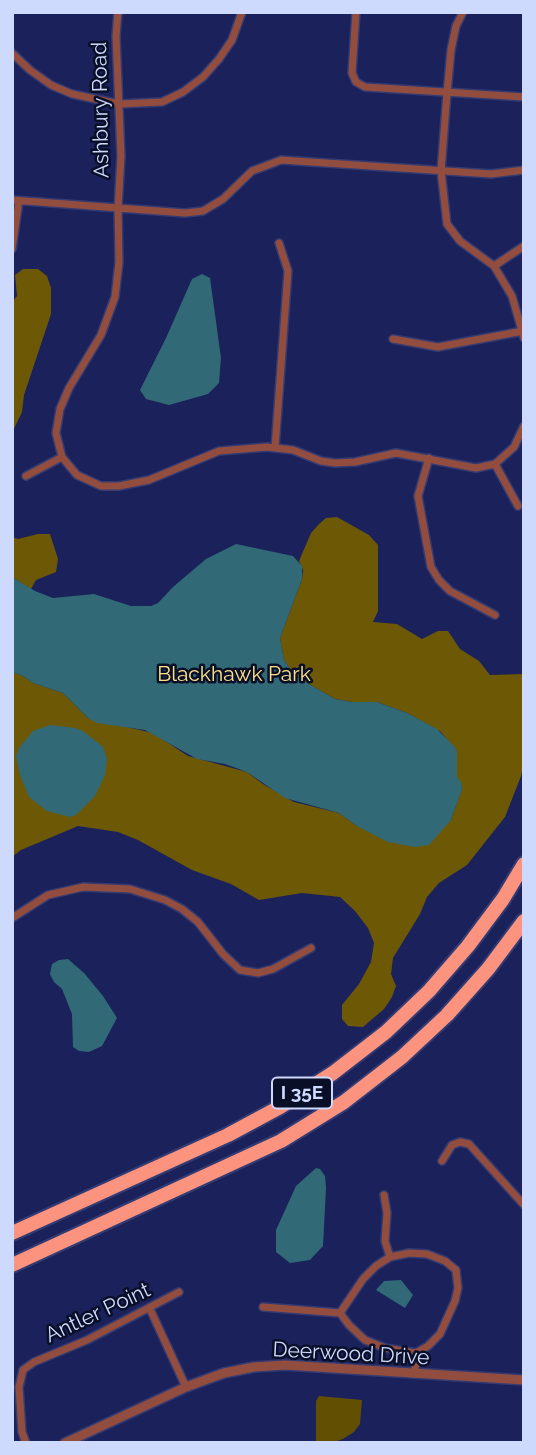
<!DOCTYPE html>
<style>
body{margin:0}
#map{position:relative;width:536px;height:1455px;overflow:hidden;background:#1a215b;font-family:Raleway,sans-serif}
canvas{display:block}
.frame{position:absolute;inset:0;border:14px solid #ced9fe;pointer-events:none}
</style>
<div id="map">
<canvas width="536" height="1455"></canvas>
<div class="frame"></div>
</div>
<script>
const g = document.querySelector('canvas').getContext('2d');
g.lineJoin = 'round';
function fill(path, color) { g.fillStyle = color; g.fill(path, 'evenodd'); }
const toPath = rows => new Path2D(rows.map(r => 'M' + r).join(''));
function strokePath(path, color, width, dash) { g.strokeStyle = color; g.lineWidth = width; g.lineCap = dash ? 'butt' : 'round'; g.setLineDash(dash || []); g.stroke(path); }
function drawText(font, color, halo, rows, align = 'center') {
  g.font = font + ' Raleway,sans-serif'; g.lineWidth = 5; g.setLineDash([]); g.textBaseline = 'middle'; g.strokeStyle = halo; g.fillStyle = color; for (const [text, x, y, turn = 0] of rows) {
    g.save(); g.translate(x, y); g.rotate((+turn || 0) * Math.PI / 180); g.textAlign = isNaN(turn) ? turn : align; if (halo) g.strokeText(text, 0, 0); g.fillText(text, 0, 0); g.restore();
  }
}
const green = toPath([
 [319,1396,362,1400,360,1424,354,1432,343,1439,333,1442,316,1441,316,1401]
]);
const forest = toPath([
 [23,269,38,269,47,276,51,288,51,314,24,395,22,412,12,433,12,302,17,296,15,275],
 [337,517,369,535,378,545,378,611,373,622,397,624,422,639,438,631,448,631,460,649,479,661,490,675,524,674,524,762,521,776,505,817,467,865,439,883,427,897,420,914,393,958,391,974,396,986,392,997,384,1009,363,1027,348,1026,342,1019,342,1005,359,984,371,962,374,943,368,928,355,911,340,897,302,893,259,900,231,884,192,870,138,840,118,832,78,826,21,850,12,857,12,672,23,676,33,683,63,693,88,718,153,733,188,756,247,772,263,784,294,802,339,813,357,826,451,820,462,788,457,777,457,752,441,732,407,713,377,702,352,702,335,699,295,676,284,660,280,638,302,579,303,570,299,561,311,533,319,524,326,518],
 [38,534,50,534,58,559,56,572,36,580,31,589,12,577,12,537,18,539]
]);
const water = toPath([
 [202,274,210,278,221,358,219,383,208,394,169,405,146,399,140,390,166,338,192,279],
 [236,544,293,556,302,566,302,579,280,638,284,660,295,676,335,699,352,702,377,702,407,713,437,729,455,747,457,752,457,777,461,782,462,789,451,820,429,845,415,847,388,842,357,826,339,813,285,798,247,772,225,764,197,759,145,730,97,723,88,718,63,693,33,683,23,676,12,672,12,577,35,591,53,598,94,594,131,606,151,606,158,603,173,587,206,559],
 [50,725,75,728,83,731,103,747,107,759,105,775,95,796,76,815,70,817,47,811,29,797,20,775,16,756,19,748,33,731],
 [68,959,84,973,103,996,117,1018,102,1046,89,1052,79,1051,73,1047,72,1014,62,989,54,982,50,974,52,964,59,960],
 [316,1168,320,1169,325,1176,326,1188,323,1246,310,1260,290,1263,276,1252,276,1230,296,1186],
 [401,1280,413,1295,405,1308,376,1290,384,1281]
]);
const minor = toPath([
 [118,12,116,36,121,156,118,208,119,262,115,297,101,335,69,388,60,409,56,433,62,457,77,475,101,486,119,486,149,480,219,451,267,447,293,450,321,461,335,463,355,462,396,453,476,468,495,464,514,447,524,426],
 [356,12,352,73,356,82,365,87,524,97],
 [463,12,456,26,451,50,447,93,441,171,447,224,460,241,494,266,512,296,524,338],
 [12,53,30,70,51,85,72,94,119,104,162,102,183,92,203,77,219,59,232,40,242,12],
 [12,200,185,213,203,211,223,199,252,171,281,160,491,174,524,170],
 [12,249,19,201],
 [494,266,524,246],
 [393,339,438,347,523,331],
 [275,448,288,271,279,243],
 [429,458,418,496,431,567,439,580,450,591,495,615],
 [495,464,518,506],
 [26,476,62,457],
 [12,918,48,895,83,887,130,889,165,900,182,909,198,922,223,954,240,970,258,973,273,969,311,948],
 [442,1161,452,1145,460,1142,469,1144,524,1205],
 [384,1195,387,1213,385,1241,390,1257],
 [409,1253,427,1254,445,1261,456,1270,458,1288,455,1301,440,1334,428,1346,416,1353,385,1348,365,1340,349,1325,340,1313,363,1279,376,1266,390,1257,409,1253],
 [263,1307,340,1313],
 [150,1309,186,1387],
 [415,1374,416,1353],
 [26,1443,22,1432,19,1387,23,1370,34,1362,87,1340,179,1292]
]);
const tertiary = toPath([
 [65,1443,186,1387,224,1373,254,1367,285,1365,524,1380]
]);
const motorway = toPath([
 [12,1233,228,1135,280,1107,333,1073,386,1032,429,991,468,946,503,899,524,864],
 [12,1265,281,1141,344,1102,402,1057,447,1015,488,969,524,921]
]);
const shields = [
 [302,1093,60]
];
const shieldNames = [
 ["I 35E",302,1093]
];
const streetNames = [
 ["Ashbury Road",101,110,-91],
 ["Antler Point",98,1313,-25],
 ["Deerwood Drive",351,1354,3]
];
const parkNames = [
 ["Blackhawk Park",234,675]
];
fill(green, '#624f02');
fill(forest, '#6d5805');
fill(water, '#316a76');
strokePath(minor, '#333b72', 10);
strokePath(tertiary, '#333b72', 12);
strokePath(motorway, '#333b72', 18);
strokePath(minor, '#934d3f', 7);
strokePath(tertiary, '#934d3f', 9);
strokePath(motorway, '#fc937f', 14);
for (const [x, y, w] of shields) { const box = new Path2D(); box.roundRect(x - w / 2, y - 15.5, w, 31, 5); g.fillStyle = '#0a0f28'; g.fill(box); strokePath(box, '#ced9fe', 2); }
drawText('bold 19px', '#ced9fe', null, shieldNames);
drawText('21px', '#ced9fe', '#0a0f28', streetNames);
drawText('21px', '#fce088', '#0a0f28', parkNames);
</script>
